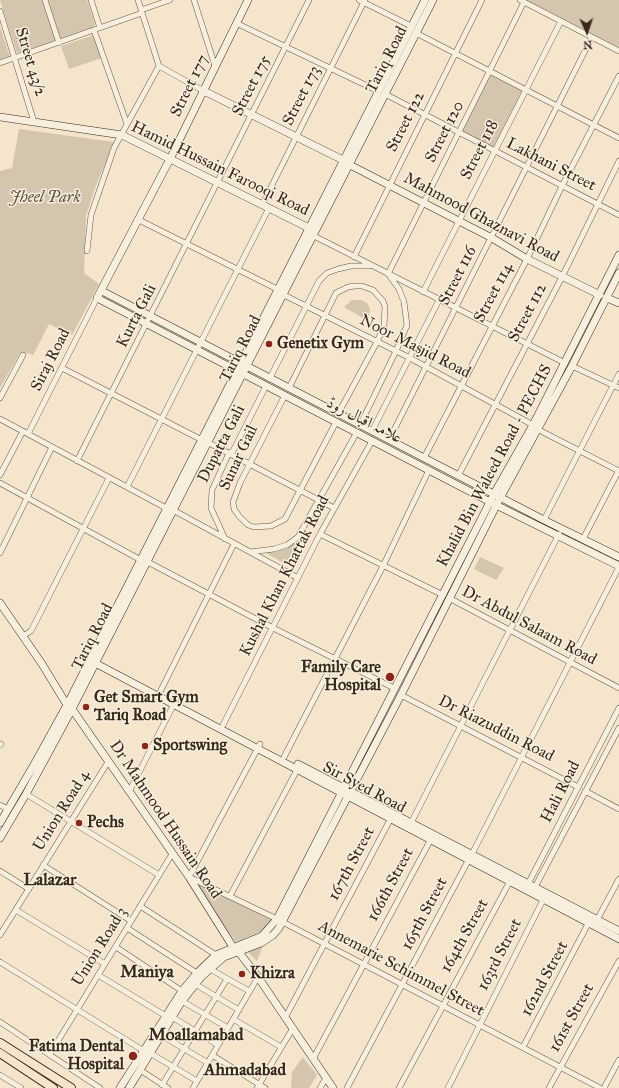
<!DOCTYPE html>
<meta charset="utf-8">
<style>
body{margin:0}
#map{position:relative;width:619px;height:1088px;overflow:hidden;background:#f4e5cc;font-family:"IM FELL Great Primer",serif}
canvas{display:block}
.north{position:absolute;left:567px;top:12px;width:40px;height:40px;-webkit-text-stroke:3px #f8eede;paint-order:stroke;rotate:177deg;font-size:11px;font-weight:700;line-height:16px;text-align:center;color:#372a1d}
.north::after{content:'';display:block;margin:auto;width:14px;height:18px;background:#372a1d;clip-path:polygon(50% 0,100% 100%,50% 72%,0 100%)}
</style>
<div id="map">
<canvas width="619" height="1088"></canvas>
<div class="north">N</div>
</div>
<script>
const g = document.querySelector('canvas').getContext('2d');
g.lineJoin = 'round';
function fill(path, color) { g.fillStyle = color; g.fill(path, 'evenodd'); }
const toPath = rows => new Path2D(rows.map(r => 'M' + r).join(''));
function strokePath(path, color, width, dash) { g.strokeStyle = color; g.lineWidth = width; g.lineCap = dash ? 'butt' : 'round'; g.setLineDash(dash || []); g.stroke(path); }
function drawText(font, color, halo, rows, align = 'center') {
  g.font = font + ' "IM FELL Great Primer",Amiri,serif'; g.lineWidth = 3; g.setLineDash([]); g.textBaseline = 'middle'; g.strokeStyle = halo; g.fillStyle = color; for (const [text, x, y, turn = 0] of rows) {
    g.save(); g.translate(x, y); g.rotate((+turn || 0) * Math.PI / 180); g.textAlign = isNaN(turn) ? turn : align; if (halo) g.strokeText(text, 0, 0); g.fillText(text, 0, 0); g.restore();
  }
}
const green = toPath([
 [0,0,42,0,56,41,17,53],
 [47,0,87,0,95,24,94,27,60,39],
 [521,0,619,0,619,51],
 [0,27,10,57,0,60],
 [94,35,102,58,69,69,61,46],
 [490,72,526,89,494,151,460,133],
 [19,129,114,142,95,188,86,216,84,273,99,284,72,335,49,324,33,355,21,351,0,388,0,171,12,168],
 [352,300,361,300,367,303,370,309,368,321,344,307],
 [297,540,297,546,285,564,266,553],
 [480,557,504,568,496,580,474,569],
 [189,877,275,917,262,931,236,942],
 [263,945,257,961,248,952],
 [303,1057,317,1075,309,1088,291,1088,292,1072]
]);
const street = toPath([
 [45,0,59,43],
 [91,0,100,28],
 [138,0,159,66],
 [194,0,215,66],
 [359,0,411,26],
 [520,0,619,51],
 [141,10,170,0],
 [0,11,34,122],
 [236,23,378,91],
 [94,30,127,124],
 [416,33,619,138],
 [0,63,142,13],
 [159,66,202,90],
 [385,94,619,215],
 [262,205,365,0],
 [137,219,277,289],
 [314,236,565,363],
 [87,251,91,215,114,148,159,66],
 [354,257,482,0],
 [388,274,524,2],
 [423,292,561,21],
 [284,295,410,358,533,425],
 [572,366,619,388],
 [62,368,202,440],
 [270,378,319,281,327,273,338,269,351,266,369,266],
 [289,388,336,293,348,287,355,286,362,286,373,290,383,301,385,307,384,326,377,342,338,414],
 [285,395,240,483,233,502,234,509,239,516,248,525,254,527,271,526,285,519,336,422],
 [0,398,23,355],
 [0,419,166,508],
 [360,425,396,351,407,325,404,302,399,289,389,275],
 [537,429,619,471],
 [372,431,439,300],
 [28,434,97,298],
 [389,440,592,37],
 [209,443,334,508],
 [424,458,527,259,562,186,619,76],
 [77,461,309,0],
 [0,475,23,431],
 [458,476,562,277,619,161],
 [0,483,139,559],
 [127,487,269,208],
 [173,510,298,578],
 [544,520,619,374],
 [320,534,443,595],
 [225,539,211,508,212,490,229,453,233,451,266,386],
 [583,539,619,470],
 [250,552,274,549,287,545,298,537,357,432],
 [0,553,52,447],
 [146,561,273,628,394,688],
 [449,598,619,688],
 [23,636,31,631,109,478],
 [160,692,234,544],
 [401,695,578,787],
 [223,725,320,534,372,441],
 [260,744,189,877,277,919,600,1088],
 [0,745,1,744],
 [284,757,383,566,429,470],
 [585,791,619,809],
 [129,792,176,700],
 [26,794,159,875],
 [0,805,8,809],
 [411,823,559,534],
 [472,854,619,567],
 [43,865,131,921],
 [0,871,29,889],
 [527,886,619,708],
 [534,889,619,728],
 [230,896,298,768],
 [140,906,216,955],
 [16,910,105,964],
 [597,920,619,879],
 [127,928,197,973],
 [0,935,108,762],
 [116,947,182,991],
 [0,962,144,1051],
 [210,969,249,991],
 [98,975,166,1016],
 [195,984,239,1010],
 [182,1001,228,1028],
 [172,1017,218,1045],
 [285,1018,391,818],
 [233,1019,281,1047],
 [0,1022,100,1088],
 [161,1035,208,1063],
 [523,1047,589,922],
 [150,1053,197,1081],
 [50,1054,172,854],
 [212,1055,265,1088],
 [313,1059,431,839],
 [140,1070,168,1088],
 [0,1075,21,1088],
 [162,1085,227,979],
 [193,1088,258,977],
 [257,1088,293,1028],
 [320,1088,326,1078],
 [347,1088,469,859],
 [399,1088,510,881],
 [448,1088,544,898],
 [549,1088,619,961],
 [604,1088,619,1060]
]);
const secondary = toPath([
 [248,0,170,159,97,298,496,505,619,566],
 [202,90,343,160],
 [0,117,122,135,309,228],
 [350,165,492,238,527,259,600,295],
 [102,291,544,520,619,557],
 [607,298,619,303],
 [0,603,42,664,67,705],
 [95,663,619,939],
 [72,709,189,877,233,947],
 [298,764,619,931],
 [0,823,35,763,67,705,425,0],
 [0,838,26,794,72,709,433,0],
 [238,951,258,977,333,1088],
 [120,1088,182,991,197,973,216,955,262,936,277,919,494,494,533,425,619,255],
 [129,1088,182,1001,202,976,224,957,261,943,273,935,279,928,401,695,500,498,572,366,619,273]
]);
const primary = toPath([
 [0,1043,71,1088],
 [0,1053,53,1088]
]);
const markers = [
 [269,344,4,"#8f2418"],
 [390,677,5,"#8f2418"],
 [86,707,4,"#8f2418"],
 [145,746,4,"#8f2418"],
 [79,823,4,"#8f2418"],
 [242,974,4,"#8f2418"],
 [133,1056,5,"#8f2418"]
];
const streetNames = [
 ["Tariq Road",387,60,-63],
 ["Street 43/2",30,62,73],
 ["Street 177",190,86,-64],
 ["Street 175",252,86,-63],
 ["Street 173",302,96,-63],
 ["Street 122",406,122,-63],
 ["Street 120",445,132,-63],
 ["Street 118",480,150,-63],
 ["Lakhani Street",551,165,27],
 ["Hamid Hussain Farooqi Road",220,169,26],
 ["Mahmood Ghaznavi Road",481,218,28],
 ["Street 116",458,276,-63],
 ["Street 114",494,293,-62],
 ["Street 112",528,313,-62],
 ["Kurta Gali",137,316,-63],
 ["Noor Masjid Road",415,347,27],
 ["Tariq Road",241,349,-63],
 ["Siraj Road",51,360,-63],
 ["علامہ اقبال روڈ",364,421,27],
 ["Dupatta Gali",222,444,-63],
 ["Sunar Gail",239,458,-65],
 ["Khalid Bin Waleed Road - PECHS",495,466,-62],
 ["Kushal Khan Khattak Road",285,576,-63],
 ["Dr Abdul Salaam Road",529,626,28],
 ["Tariq Road",93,637,-63],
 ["Dr Riazuddin Road",496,729,27],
 ["Sir Syed Road",364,788,28],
 ["Hali Road",561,792,-63],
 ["Union Road 4",62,811,-58],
 ["Dr Mahmood Hussain Road",165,820,56],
 ["167th Street",352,864,-62],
 ["166th Street",391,885,-62],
 ["165th Street",425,914,-62],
 ["164th Street",465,936,-61],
 ["Union Road 3",100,947,-58],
 ["163rd Street",500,955,-63],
 ["Annemarie Schimmel Street",401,969,28],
 ["162nd Street",545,979,-62],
 ["161st Street",572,1018,-61]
];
const parkNames = [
 ["Jheel Park",45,198]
];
const poiNames = [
 ["Genetix Gym",277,344],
 ["Family Care",381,668,"right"],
 ["Hospital",381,686,"right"],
 ["Get Smart Gym",94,698],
 ["Tariq Road",94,716],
 ["Sportswing",153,746],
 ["Pechs",87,823],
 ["Khizra",250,974],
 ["Fatima Dental",124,1047,"right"],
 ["Hospital",124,1065,"right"]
];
const neighbourhoodNames = [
 ["Lalazar",50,881],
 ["Maniya",147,973],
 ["Moallamabad",196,1036],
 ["Ahmadabad",245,1071]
];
fill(green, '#d4c5ae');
strokePath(street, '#665949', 6);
strokePath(secondary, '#372a1d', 8);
strokePath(primary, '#372a1d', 10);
strokePath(street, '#f8eede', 5);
strokePath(secondary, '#f8eede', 7);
strokePath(primary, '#f4e5cc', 8);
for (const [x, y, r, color] of markers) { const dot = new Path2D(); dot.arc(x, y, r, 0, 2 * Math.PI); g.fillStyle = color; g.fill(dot); strokePath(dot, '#f8eede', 1.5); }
drawText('16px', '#372a1d', '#f8eede', streetNames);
drawText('italic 16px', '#5e5141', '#f8eede', parkNames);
drawText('bold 16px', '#372a1d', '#f8eede', poiNames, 'left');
drawText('bold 17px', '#372a1d', '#f8eede', neighbourhoodNames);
</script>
